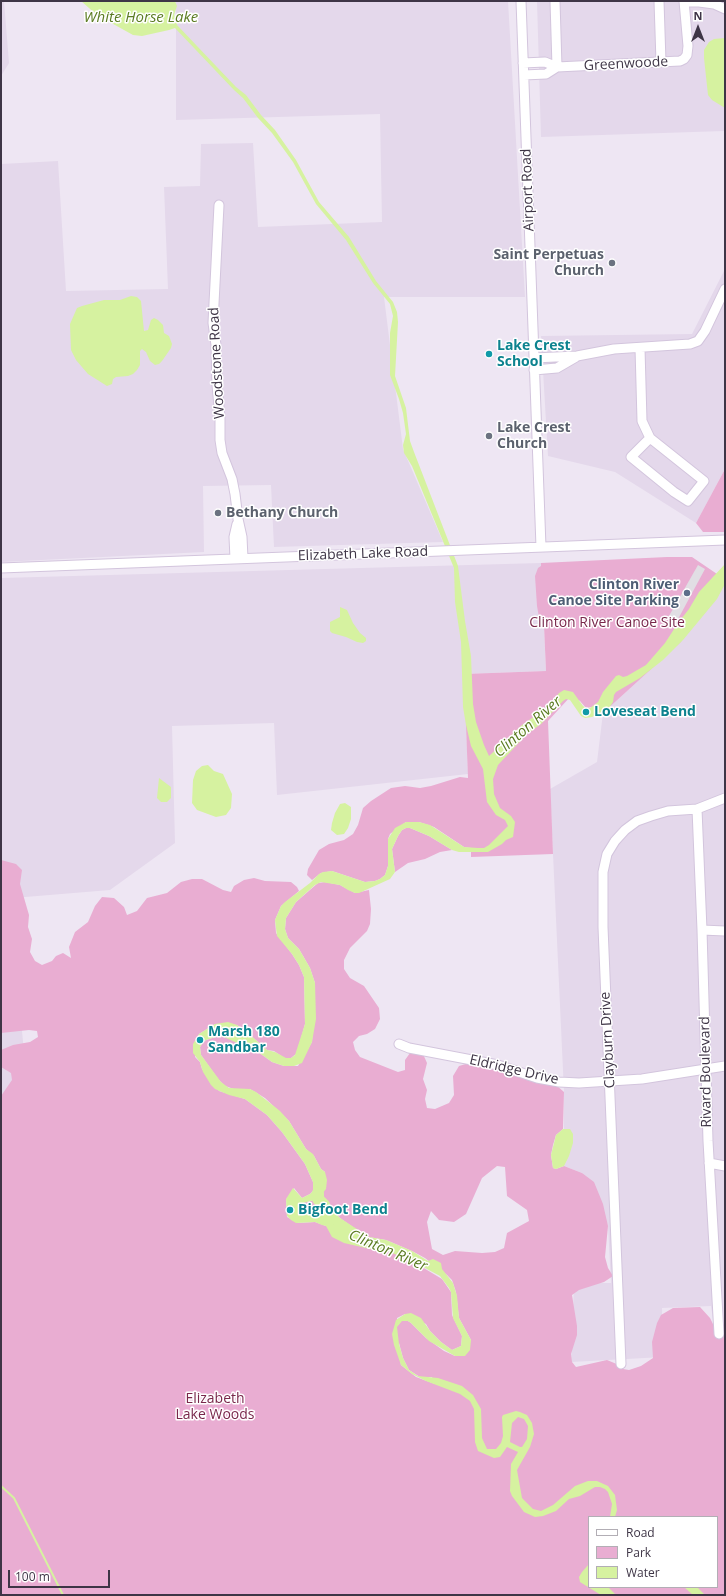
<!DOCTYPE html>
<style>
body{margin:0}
#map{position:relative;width:726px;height:1596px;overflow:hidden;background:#eee6f3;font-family:"Open Sans",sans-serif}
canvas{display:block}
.frame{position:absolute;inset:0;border:2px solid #3e3546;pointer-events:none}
.legend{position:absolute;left:588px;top:1516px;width:130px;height:72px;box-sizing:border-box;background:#fff;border:1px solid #b2aeb5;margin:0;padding:5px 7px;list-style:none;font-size:12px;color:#3e3546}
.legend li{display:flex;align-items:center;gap:8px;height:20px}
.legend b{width:20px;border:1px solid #b2aeb5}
.north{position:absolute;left:678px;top:8px;width:40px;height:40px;-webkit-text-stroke:3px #fff;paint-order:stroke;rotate:0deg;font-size:11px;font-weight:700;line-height:16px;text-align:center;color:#3e3546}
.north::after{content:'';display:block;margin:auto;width:14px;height:18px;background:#3e3546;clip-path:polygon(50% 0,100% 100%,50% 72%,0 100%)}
.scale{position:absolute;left:8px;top:1570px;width:102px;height:18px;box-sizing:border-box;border:2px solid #3e3546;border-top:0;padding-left:5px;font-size:12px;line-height:14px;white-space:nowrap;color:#3e3546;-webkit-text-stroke:3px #fff;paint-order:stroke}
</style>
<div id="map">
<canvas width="726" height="1596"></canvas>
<div class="frame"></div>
<ul class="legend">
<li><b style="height:5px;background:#fff"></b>Road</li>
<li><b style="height:11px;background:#e9add2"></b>Park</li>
<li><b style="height:11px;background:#d6f2a0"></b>Water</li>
</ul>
<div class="north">N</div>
<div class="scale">100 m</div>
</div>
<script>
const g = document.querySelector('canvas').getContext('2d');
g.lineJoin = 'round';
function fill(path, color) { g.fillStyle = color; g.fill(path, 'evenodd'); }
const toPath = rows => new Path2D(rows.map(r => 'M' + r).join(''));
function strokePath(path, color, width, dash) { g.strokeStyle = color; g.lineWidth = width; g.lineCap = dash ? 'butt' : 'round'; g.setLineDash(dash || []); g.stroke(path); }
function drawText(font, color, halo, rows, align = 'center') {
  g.font = font + ' "Open Sans",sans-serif'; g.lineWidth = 3; g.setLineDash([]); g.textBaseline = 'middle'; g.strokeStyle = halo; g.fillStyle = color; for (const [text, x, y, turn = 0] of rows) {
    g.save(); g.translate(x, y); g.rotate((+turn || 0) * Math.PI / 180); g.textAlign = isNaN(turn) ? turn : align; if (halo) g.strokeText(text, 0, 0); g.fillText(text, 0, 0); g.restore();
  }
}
const residential = toPath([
 [1,1,4,1,9,63,1,76],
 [176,1,508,1,525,297,384,297,403,449,443,542,274,547,271,485,203,486,204,552,1,562,1,164,58,161,66,291,168,289,164,187,200,186,201,144,253,143,258,227,382,222,380,114,176,120],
 [537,1,725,1,725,141,724,131,541,137],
 [725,269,725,469,696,523,615,472,548,456,541,336,692,334],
 [541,563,546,671,464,674,468,774,277,795,274,723,172,726,175,843,110,890,1,899,1,578],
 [725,576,725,1325,714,1326,711,1306,662,1308,663,1357,571,1362,574,1283,611,1283,608,1226,582,1173,564,1166,564,1092,550,789,597,762,603,713,681,642],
 [1,979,17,979,27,1083,1,1106]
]);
const green = toPath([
 [725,469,725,532,703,532,696,523],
 [667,557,692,557,717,574,681,642,603,713,592,707,586,708,580,701,571,696,548,721,553,854,471,857,471,848,464,847,434,827,419,822,406,822,390,834,388,839,388,866,385,875,380,879,375,881,365,882,332,871,321,873,312,880,307,875,308,869,319,850,329,844,344,840,353,834,358,825,363,808,371,801,391,788,405,786,420,788,431,786,460,777,468,778,464,674,546,671,544,626,540,623,537,606,535,576,538,568,541,566,541,563],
 [406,828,410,828,429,836,452,850,440,852,425,859,408,863,395,872,392,849,398,836,402,830],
 [1,860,16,864,22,870,20,884,29,915,28,927,32,939,30,952,35,961,42,965,52,961,56,956,63,953,71,958,69,947,75,932,88,922,95,906,102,897,114,898,124,907,127,915,137,911,147,898,167,893,181,882,192,879,202,879,223,890,231,892,234,886,244,880,254,878,265,881,291,882,297,887,299,891,281,906,275,920,276,933,292,954,299,965,304,977,305,1024,297,1053,291,1058,284,1058,274,1051,267,1050,249,1034,237,1025,215,1024,199,1034,195,1057,200,1062,202,1069,219,1091,245,1099,267,1115,282,1132,305,1164,313,1182,313,1191,310,1194,302,1198,294,1188,286,1200,287,1217,298,1223,315,1222,394,1251,397,1256,412,1261,442,1279,451,1292,452,1315,462,1336,461,1346,452,1350,441,1342,430,1331,426,1324,405,1314,397,1318,398,1325,401,1321,408,1321,411,1323,426,1338,444,1351,455,1356,471,1340,459,1318,456,1292,452,1280,447,1275,425,1258,412,1251,386,1240,369,1237,361,1233,340,1218,329,1207,324,1205,302,1213,299,1212,303,1203,318,1199,325,1172,321,1169,314,1156,306,1149,289,1121,265,1098,250,1089,234,1089,225,1086,218,1079,201,1055,200,1047,204,1041,215,1037,224,1037,247,1044,272,1062,284,1066,298,1066,312,1042,315,983,310,968,299,949,288,938,285,929,286,918,296,902,318,883,325,882,340,885,355,893,369,890,371,909,370,924,367,931,350,948,344,960,344,969,350,978,364,986,379,1008,380,1019,375,1029,367,1034,359,1036,353,1042,355,1050,360,1057,398,1072,405,1070,405,1060,410,1053,423,1054,427,1063,423,1079,427,1090,425,1099,427,1108,435,1109,449,1103,454,1095,453,1076,459,1066,469,1063,485,1065,556,1085,564,1092,563,1129,556,1135,553,1145,551,1155,553,1168,556,1169,564,1166,582,1173,594,1182,603,1204,608,1226,605,1257,608,1268,613,1276,604,1282,579,1290,572,1295,577,1326,577,1335,571,1354,572,1362,576,1367,607,1360,619,1365,623,1369,629,1370,641,1366,653,1358,652,1342,657,1323,661,1315,673,1308,700,1307,710,1318,714,1326,725,1324,725,1595,1,1595,1,1096,12,1080,11,1073,1,1067,1,1050,13,1045,30,1042,38,1037,37,1031,29,1030,1,1033],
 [497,1166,505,1167,507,1196,527,1210,529,1221,507,1233,504,1248,495,1252,482,1253,455,1251,443,1255,432,1249,427,1222,431,1211,439,1220,454,1222,466,1214,482,1178],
 [399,1343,403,1358,409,1370,420,1377,432,1377,435,1384,416,1377,401,1365,399,1356],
 [589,1517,717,1517,717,1587,589,1587]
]);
const parking = toPath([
 [698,565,705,569,677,621,669,616]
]);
const water = toPath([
 [81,1,175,1,177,6,174,15,178,20,177,25,236,87,246,95,261,115,275,130,296,160,319,202,349,237,376,281,393,302,397,312,398,322,395,376,406,408,410,441,414,452,458,566,465,621,471,656,473,704,476,722,484,745,489,756,522,725,549,706,559,693,564,690,573,692,583,706,586,708,590,708,598,702,603,692,616,676,619,675,623,677,627,676,646,665,665,643,678,623,689,609,699,592,725,564,725,584,717,599,683,640,663,660,640,678,616,692,614,695,613,702,609,708,592,717,585,718,581,716,570,700,566,699,563,701,541,724,527,734,498,765,493,779,494,794,500,808,511,816,515,822,513,837,506,840,502,844,488,852,459,852,452,850,429,836,410,828,406,828,402,830,398,836,392,849,395,872,390,879,359,893,355,893,348,890,340,885,321,882,315,885,296,902,286,918,285,929,288,938,299,949,310,968,315,983,316,1019,312,1042,302,1063,294,1066,284,1066,272,1062,247,1044,237,1043,224,1037,215,1037,206,1040,204,1041,200,1047,201,1055,221,1082,229,1088,250,1089,256,1092,280,1111,289,1121,306,1149,313,1154,321,1169,325,1172,327,1180,326,1189,318,1199,303,1203,299,1212,302,1213,324,1205,329,1207,340,1218,369,1237,386,1240,412,1251,428,1261,433,1259,441,1263,442,1269,453,1283,457,1296,459,1318,471,1340,470,1350,465,1356,455,1356,429,1341,411,1323,408,1321,402,1321,397,1327,399,1344,403,1358,409,1370,418,1376,438,1378,462,1386,473,1395,481,1409,482,1438,487,1449,496,1449,501,1443,503,1436,502,1417,503,1415,516,1411,520,1412,527,1415,532,1423,534,1434,530,1447,517,1470,522,1498,533,1509,541,1511,553,1505,575,1486,588,1481,597,1481,608,1486,615,1495,617,1510,615,1517,610,1517,612,1504,608,1492,605,1489,600,1487,595,1487,580,1496,569,1499,556,1511,543,1516,535,1517,524,1512,512,1496,510,1491,511,1464,518,1452,507,1447,500,1457,494,1458,478,1451,475,1442,474,1409,470,1401,460,1394,426,1381,412,1374,401,1365,394,1345,392,1334,396,1320,405,1314,411,1313,421,1318,430,1331,441,1342,452,1350,461,1346,462,1336,453,1318,451,1292,449,1288,440,1276,412,1261,387,1251,379,1251,344,1243,332,1237,326,1226,322,1225,315,1222,296,1223,291,1220,287,1216,286,1199,293,1188,302,1198,310,1194,313,1191,313,1182,305,1164,282,1132,267,1115,245,1099,229,1095,215,1089,211,1085,203,1072,200,1062,193,1053,193,1044,199,1034,215,1024,228,1022,237,1025,249,1034,267,1050,275,1052,286,1058,291,1058,295,1055,305,1024,304,977,299,965,292,954,277,936,275,920,281,906,285,902,310,883,319,874,323,872,332,871,365,882,375,881,380,879,385,875,388,866,388,839,395,828,406,822,419,822,430,825,464,847,478,848,484,848,489,845,508,826,505,820,496,815,487,802,483,769,471,746,466,725,463,707,461,642,455,602,454,568,412,466,404,453,403,445,406,434,403,413,399,399,390,375,390,333,393,316,390,304,373,283,346,240,316,204,293,162,272,133,258,118,243,98,234,90,175,28,169,30,142,36,133,35,97,15],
 [518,1417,524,1419,528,1426,527,1439,522,1447,520,1447,510,1442,512,1423],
 [725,38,725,108,712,100,708,95,704,58,704,50,709,42,714,39],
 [131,296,137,297,141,301,144,331,148,330,151,320,154,318,158,320,163,325,164,333,169,336,172,344,171,348,162,361,159,364,155,365,150,361,146,352,142,349,140,351,140,365,137,370,133,374,128,376,116,377,113,379,112,384,107,386,88,374,76,360,71,350,70,324,77,308,82,306,104,300,120,300],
 [340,607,347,610,353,623,360,633,366,638,366,641,363,643,357,642,346,637,332,633,330,631,330,622,340,617],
 [208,765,214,771,223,774,232,794,231,808,226,815,216,817,197,810,192,803,193,780,196,771,202,766],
 [159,778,171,787,171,798,167,802,161,802,157,798],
 [345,803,351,807,351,819,348,828,344,834,337,835,331,830,332,823,335,813,340,804],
 [563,1129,570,1129,573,1134,573,1143,569,1156,564,1166,556,1169,553,1168,551,1155,556,1135],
 [589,1564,589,1587,608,1587,616,1595,601,1595,580,1582,579,1577,582,1572],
 [684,1587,697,1587,705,1595,693,1595]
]);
const stream = toPath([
 [1,1486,14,1498,63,1595]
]);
const river = toPath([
 [318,1193,318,1199,324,1205,329,1220]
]);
const minor = toPath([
 [521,1,541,547],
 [555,1,557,67],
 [659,1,661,62],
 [684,2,699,2,714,4,725,9],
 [523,63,545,62,557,67,680,61,684,59,687,55,688,46,684,1],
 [524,75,546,74,557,67],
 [219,205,213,323,216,345,217,385,220,417,220,440,222,453,232,479,235,494,238,519,242,537,243,558],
 [640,348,642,421,650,438,704,481,688,501,674,492,631,457,650,438],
 [534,358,577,356,614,349,690,344,698,341,705,331,725,289],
 [534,370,557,368,576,357],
 [235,559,234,537,237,524],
 [1,568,725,540],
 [697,809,702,930,708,1141,719,1334],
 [702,930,725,931],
 [399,1044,409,1048,498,1065,537,1078,559,1082,579,1083,642,1079,725,1066],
 [709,1163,725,1166],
 [621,1364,603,927,603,872,607,854,615,841,625,830,637,821,651,816,668,811,697,809,725,798]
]);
const markers = [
 [612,263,4,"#6b7280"],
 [489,354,4,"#0f9aa8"],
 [489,436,4,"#6b7280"],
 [218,513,4,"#6b7280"],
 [687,593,4,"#5c6f8a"],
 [586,712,4,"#0f9aa8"],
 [200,1040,4,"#0f9aa8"],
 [290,1210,4,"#0f9aa8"]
];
const streetNames = [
 ["Greenwoode",626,64,-3],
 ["Airport Road",528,190,-92],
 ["Woodstone Road",217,363,-93],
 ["Elizabeth Lake Road",363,554,-2],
 ["Clayburn Drive",608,1040,-93],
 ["Eldridge Drive",514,1070,13],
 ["Rivard Boulevard",706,1072,-91]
];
const worshipNames = [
 ["Saint Perpetuas",604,255,"right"],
 ["Church",604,271,"right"],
 ["Lake Crest",497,428],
 ["Church",497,444],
 ["Bethany Church",226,513]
];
const cultureNames = [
 ["Lake Crest",497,346],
 ["School",497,362],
 ["Loveseat Bend",594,712],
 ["Marsh 180",208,1032],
 ["Sandbar",208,1048],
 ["Bigfoot Bend",298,1210]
];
const serviceNames = [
 ["Clinton River",679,585],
 ["Canoe Site Parking",679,601]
];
const parkNames = [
 ["Clinton River Canoe Site",607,623],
 ["Elizabeth",215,1399],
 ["Lake Woods",215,1415]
];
const waterNames = [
 ["White Horse Lake",141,18],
 ["Clinton River",528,727,-41],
 ["Clinton River",388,1251,23]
];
fill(residential, '#e4d8eb');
fill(green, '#e9add2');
fill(parking, '#e1dee4');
fill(water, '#d6f2a0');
strokePath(stream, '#d6f2a0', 2);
strokePath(river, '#d6f2a0', 12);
strokePath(minor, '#d3c5dd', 11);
strokePath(minor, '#fff', 9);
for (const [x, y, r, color] of markers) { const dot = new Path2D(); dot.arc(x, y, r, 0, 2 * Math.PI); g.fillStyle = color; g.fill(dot); strokePath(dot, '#fff', 1.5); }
drawText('14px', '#3e3546', '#fff', streetNames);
drawText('bold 14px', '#5b616d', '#fff', worshipNames, 'left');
drawText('bold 14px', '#0d838f', '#fff', cultureNames, 'left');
drawText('bold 14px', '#4e5e75', '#fff', serviceNames, 'right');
drawText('14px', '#79274b', '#fff', parkNames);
drawText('italic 15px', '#5b7c22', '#fff', waterNames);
</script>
